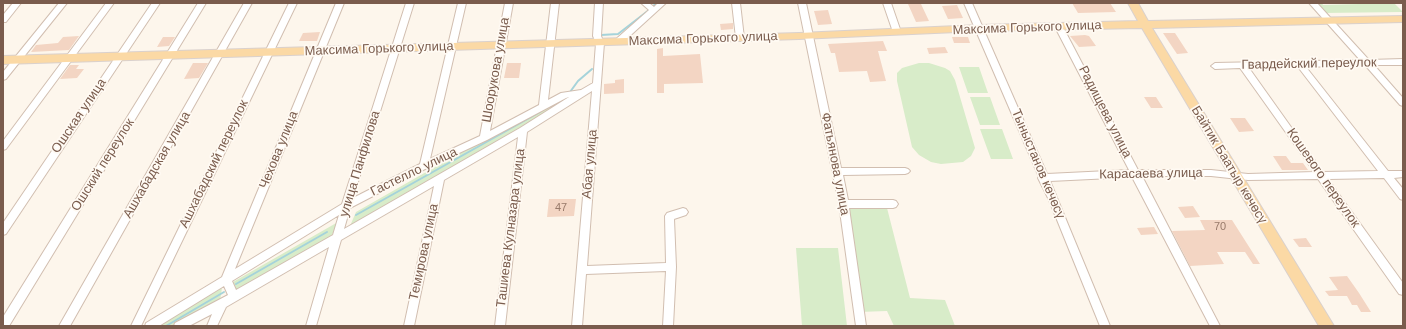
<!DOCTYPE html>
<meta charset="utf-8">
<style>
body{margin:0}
#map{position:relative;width:1406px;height:329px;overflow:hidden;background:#fdf6ec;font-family:Arial,sans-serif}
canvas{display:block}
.frame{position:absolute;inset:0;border:4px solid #7a5c4d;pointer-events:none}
</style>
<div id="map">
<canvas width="1406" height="329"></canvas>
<div class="frame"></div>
</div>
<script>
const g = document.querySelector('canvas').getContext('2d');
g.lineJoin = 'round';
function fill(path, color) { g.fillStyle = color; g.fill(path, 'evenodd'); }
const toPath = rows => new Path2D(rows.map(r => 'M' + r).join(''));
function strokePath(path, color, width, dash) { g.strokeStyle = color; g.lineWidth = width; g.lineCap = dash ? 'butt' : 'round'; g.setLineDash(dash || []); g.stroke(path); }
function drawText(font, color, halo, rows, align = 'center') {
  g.font = font + ' Arial,sans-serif'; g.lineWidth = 3.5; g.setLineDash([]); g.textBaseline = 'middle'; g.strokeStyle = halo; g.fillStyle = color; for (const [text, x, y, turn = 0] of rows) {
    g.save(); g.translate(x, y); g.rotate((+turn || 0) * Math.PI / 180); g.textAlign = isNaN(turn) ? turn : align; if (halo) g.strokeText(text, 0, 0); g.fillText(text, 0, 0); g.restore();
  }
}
const green = toPath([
 [1314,3,1322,3,1323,5,1394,3,1403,12,1323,13],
 [919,63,929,63,945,68,950,71,955,80,975,148,971,156,963,162,941,164,931,162,919,155,912,147,897,81,897,73,902,68],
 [959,67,979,67,988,93,968,93],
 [568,91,575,97,350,226,356,212],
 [970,97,990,97,1000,125,980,125],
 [980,129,1002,129,1013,159,991,159],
 [887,208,910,298,945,300,955,326,894,326,887,311,859,312,839,209],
 [338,222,331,237,237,291,233,282],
 [796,248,838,248,847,326,802,326],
 [222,288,220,301,176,326,155,326]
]);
const stream = toPath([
 [653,6,657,3],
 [601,35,618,34,649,10],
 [570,92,578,81,592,69],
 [356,215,540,112],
 [236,284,327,232],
 [166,326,224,292]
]);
const building = toPath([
 [1072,3,1110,3,1116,12,1078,13],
 [908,4,921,4,929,21,916,22],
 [957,5,963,18,948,19,942,6],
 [828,10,832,24,818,25,814,11],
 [733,23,733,29,721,30,720,24],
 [320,32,317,41,299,41,303,33],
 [1163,33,1175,33,1188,53,1177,54],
 [1085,35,1089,36,1096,46,1079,47,1070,36],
 [79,36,69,50,31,52,36,45,58,43,63,37],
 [163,37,175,37,169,46,157,47],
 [952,37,968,37,970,43,954,43],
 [883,41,887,51,878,51,886,81,870,82,867,71,839,72,835,53,831,53,828,44],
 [945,47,948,53,929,54,927,48],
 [663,48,663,56,700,54,703,83,664,84,664,93,657,93,657,49],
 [193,63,208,63,199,78,184,79],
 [507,63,521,63,519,78,504,78],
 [70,65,79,65,76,69,84,69,77,78,60,79],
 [624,79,624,93,604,94,604,84,615,83,615,80],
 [1144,97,1156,97,1163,108,1151,108],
 [1230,118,1245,118,1254,131,1239,132],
 [1273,156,1286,156,1291,163,1303,163,1308,170,1282,170],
 [549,199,576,199,574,216,547,217],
 [1193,206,1200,217,1185,218,1178,207],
 [1200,220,1232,220,1260,264,1253,264,1245,252,1217,252,1224,264,1190,266,1172,231,1205,230],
 [1154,227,1158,234,1141,235,1137,228],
 [1306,238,1312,247,1299,247,1293,239],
 [1347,276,1359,293,1371,312,1361,312,1357,305,1352,305,1347,296,1329,296,1325,291,1338,290,1329,277]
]);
const minor = toPath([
 [13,3,21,3,6,22,3,22,3,15,13,3],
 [59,3,67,3,6,79,3,80,3,72,59,3],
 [106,3,114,3,6,149,3,150,3,141,106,3],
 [152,3,160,3,6,234,3,235,3,223,152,3],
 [198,3,206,3,9,326,3,326,3,317,198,3],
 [244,3,252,3,70,326,59,326,244,3],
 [289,3,297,3,141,326,131,326,289,3],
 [336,3,344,3,235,269,342,204,406,3,414,3,353,198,420,164,458,3,466,3,430,159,480,136,505,3,513,3,490,131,539,105,551,3,559,3,548,100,561,93,581,90,593,83,596,43,593,36,595,3,603,3,601,36,604,43,587,266,666,263,665,216,667,213,670,212,683,208,686,209,688,212,686,215,674,219,676,267,673,326,663,326,666,271,586,274,582,326,572,326,592,91,527,132,505,326,495,326,518,137,444,180,414,326,404,326,434,186,341,240,316,326,306,326,329,247,226,307,217,326,207,326,212,314,189,326,174,326,175,323,228,295,224,286,159,326,145,326,146,323,222,277,336,3],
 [569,97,520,128,344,229,350,208,427,168,487,140,566,98,569,97],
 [339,215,333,235,236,290,232,281,339,215],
 [641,3,649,3,654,7,658,3,666,3,621,44,615,44,614,42,615,40,649,10,641,3],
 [732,3,740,3,744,38,740,41,736,38,732,3],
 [798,3,806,3,841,168,905,168,908,169,910,171,908,173,905,174,843,175,848,200,893,200,896,201,898,204,896,207,893,208,849,208,866,326,856,326,839,204,798,3],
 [883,3,891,3,901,32,900,34,894,34,893,32,883,3],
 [964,3,972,3,1047,174,1129,170,1055,27,1056,25,1062,25,1063,27,1138,170,1211,170,1248,174,1314,172,1240,68,1215,69,1211,66,1215,63,1360,60,1309,3,1317,3,1369,60,1403,59,1403,65,1374,65,1403,98,1403,106,1400,105,1365,65,1306,67,1388,171,1403,171,1403,177,1394,178,1403,189,1403,200,1400,199,1384,178,1328,179,1403,283,1403,295,1399,294,1318,179,1248,180,1211,176,1142,176,1220,326,1210,326,1132,177,1050,181,1110,326,1100,326,1049,200,1038,178,1039,177,964,3],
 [1298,67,1378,171,1323,172,1249,68,1298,67]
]);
const major = toPath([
 [1128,3,1138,3,1148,21,1403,16,1403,22,1152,28,1334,326,1319,326,1142,28,980,31,799,39,3,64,3,56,799,33,980,25,1138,21,1128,3]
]);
const numberNames = [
 ["47",561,208],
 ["70",1220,227]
];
const streetNames = [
 ["Максима Горького улица",1027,28,-2],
 ["Максима Горького улица",703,39,-2],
 ["Максима Горького улица",379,49,-2],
 ["Гвардейский переулок",1309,64,-1],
 ["Шоорукова улица",496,70,-80],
 ["Радищева улица",1105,112,63],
 ["Ошская улица",79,116,-56],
 ["Чехова улица",279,150,-68],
 ["Ашхабадский переулок",214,164,-64],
 ["улица Панфилова",360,164,-73],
 ["Абая улица",590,164,-85],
 ["Фатьянова улица",835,164,79],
 ["Тыныстанов көчөсү",1038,164,67],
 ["Ошский переулок",103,165,-58],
 ["Ашхабадская улица",157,165,-60],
 ["Байтик Баатыр көчөсү",1229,165,59],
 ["Гастелло улица",414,172,-26],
 ["Карасаева улица",1151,174,-1],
 ["Кошевого переулок",1323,178,55],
 ["Ташиева Кулназара улица",511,228,-83],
 ["Темирова улица",424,252,-78]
];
fill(green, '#d8ecc9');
strokePath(stream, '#a5d3da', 2);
fill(building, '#f3d5c3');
strokePath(minor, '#d1beb0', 2);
strokePath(major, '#dad1cd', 2);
fill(minor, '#fff');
fill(major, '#fbd9a5');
drawText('11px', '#987a6a', null, numberNames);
drawText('13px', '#7a5c4d', '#fffaf3', streetNames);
</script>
